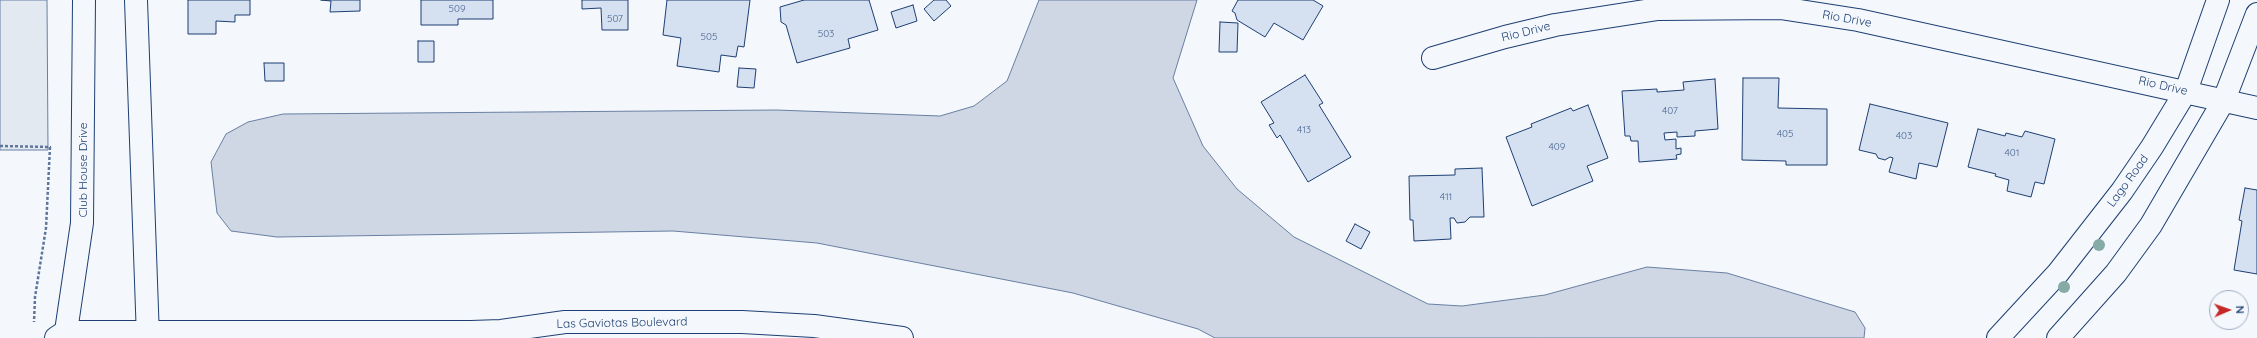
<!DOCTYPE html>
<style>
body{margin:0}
#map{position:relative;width:2257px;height:338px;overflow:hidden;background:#f4f7fb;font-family:Quicksand,sans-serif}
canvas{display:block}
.north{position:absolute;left:2209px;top:290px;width:40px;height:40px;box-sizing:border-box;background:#f4f7fb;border:1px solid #9eadc5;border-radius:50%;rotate:88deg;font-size:11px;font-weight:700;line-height:16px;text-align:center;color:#1d3f73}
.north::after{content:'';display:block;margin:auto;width:14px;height:18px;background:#c62828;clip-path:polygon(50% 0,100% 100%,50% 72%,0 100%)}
</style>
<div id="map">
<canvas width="2257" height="338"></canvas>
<div class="north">N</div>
</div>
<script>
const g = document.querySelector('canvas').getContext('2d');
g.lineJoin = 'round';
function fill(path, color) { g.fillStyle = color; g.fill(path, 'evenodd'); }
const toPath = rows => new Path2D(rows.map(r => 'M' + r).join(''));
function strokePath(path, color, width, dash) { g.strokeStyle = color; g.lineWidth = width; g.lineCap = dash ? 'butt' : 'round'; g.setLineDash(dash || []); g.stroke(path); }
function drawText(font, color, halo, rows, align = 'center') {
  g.font = font + ' Quicksand,sans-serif'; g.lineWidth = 3; g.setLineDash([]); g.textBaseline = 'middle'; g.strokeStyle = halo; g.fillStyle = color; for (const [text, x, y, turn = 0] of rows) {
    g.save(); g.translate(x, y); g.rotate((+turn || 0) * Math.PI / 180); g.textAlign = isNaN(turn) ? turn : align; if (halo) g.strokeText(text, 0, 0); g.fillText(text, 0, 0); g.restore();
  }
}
const green = toPath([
 [0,0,47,0,48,150,0,150,0,0]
]);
const water = toPath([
 [1039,0,1197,0,1173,78,1203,146,1237,189,1294,237,1428,304,1462,306,1545,295,1647,267,1727,273,1855,312,1865,328,1864,338,1215,338,1198,329,1073,293,817,243,673,231,277,237,231,231,217,213,211,162,226,134,248,122,283,114,776,110,940,116,974,106,1007,81,1039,0]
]);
const building = toPath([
 [188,0,250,0,250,15,235,15,235,22,216,21,216,34,188,34,188,0],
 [321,0,360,0,360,11,330,12,331,1,321,0],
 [421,0,493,0,493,19,458,19,458,25,421,25,421,0],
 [582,0,628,0,628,30,602,30,601,8,582,9,582,0],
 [667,0,750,0,744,47,738,46,736,57,721,55,719,72,677,66,681,38,663,35,667,0],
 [804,0,869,0,878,30,848,39,850,48,797,63,786,25,781,22,780,7,804,0],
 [934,0,946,0,951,6,934,21,924,9,934,0],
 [1238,0,1313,0,1323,6,1303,40,1274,23,1265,37,1237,20,1235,13,1232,11,1238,0],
 [913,5,917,21,896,28,891,12,913,5],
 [1220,22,1238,23,1237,52,1219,52,1220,22],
 [418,41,434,41,434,62,418,62,418,41],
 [264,63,284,63,284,81,265,81,264,63],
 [739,68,756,69,754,88,737,87,739,68],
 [1305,75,1323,103,1319,105,1351,157,1308,182,1280,135,1277,138,1269,125,1274,123,1261,102,1305,75],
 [1743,78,1779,78,1778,108,1827,109,1827,165,1786,165,1786,161,1742,160,1743,78],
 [1715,79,1718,129,1695,131,1695,136,1677,137,1677,132,1664,133,1665,140,1676,139,1676,149,1681,148,1681,154,1676,155,1677,159,1639,162,1638,141,1631,141,1630,136,1625,136,1622,91,1657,89,1657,92,1684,90,1683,82,1715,79],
 [1870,104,1948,123,1937,167,1919,163,1916,179,1889,172,1893,158,1890,157,1885,160,1878,158,1876,154,1859,150,1870,104],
 [1588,105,1608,158,1587,166,1593,181,1532,206,1506,137,1532,127,1531,124,1571,108,1573,111,1588,105],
 [1978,129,2005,136,2006,133,2022,137,2025,131,2055,139,2044,184,2035,182,2031,197,2007,191,2009,180,1995,176,1996,174,1968,167,1978,129],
 [1482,168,1484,217,1470,217,1465,222,1457,223,1454,218,1450,218,1451,239,1414,241,1413,220,1410,220,1409,176,1455,175,1455,169,1482,168],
 [2245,188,2257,190,2257,274,2234,270,2242,221,2239,220,2245,188],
 [1355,224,1370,232,1361,249,1346,241,1355,224]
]);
const path = toPath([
 [0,146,50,147,46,228,35,297,34,322]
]);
const minor = toPath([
 [136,0,148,338],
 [1433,58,1505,37,1555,25,1658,9,1780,8,1858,20,2257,108],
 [56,338,65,332,471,332,501,331,565,322,742,322,814,326,902,338],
 [65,338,82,223,84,0],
 [1998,338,2058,273,2122,191,2152,147,2186,91,2218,0],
 [2058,338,2116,273,2151,225,2224,100,2257,14]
]);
const trees = [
 [2099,245],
 [2064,287]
];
const numberNames = [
 ["509",457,9],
 ["507",615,19],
 ["503",826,34],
 ["505",709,37],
 ["407",1670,111],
 ["413",1304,130],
 ["405",1785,134],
 ["403",1904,136],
 ["409",1557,147],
 ["401",2012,153],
 ["411",1446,197]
];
const streetNames = [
 ["Rio Drive",1847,19,10],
 ["Rio Drive",1526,32,-14],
 ["Rio Drive",2163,86,13],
 ["Club House Drive",83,170,-90],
 ["Lago Road",2128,181,-54],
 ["Las Gaviotas Boulevard",622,323,-1]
];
fill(green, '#e3e9f0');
strokePath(green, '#687fa3', 1);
fill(water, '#cfd7e4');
strokePath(water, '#687fa3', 1);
fill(building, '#d5e0f0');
strokePath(building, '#1d3f73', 1);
strokePath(minor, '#1d3f73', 24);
strokePath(path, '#5e769c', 2.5, [3, 2]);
strokePath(minor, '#f4f7fb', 22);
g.fillStyle = '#86aba6';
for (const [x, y] of trees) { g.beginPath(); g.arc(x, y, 6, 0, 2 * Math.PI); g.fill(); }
drawText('10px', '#4b6792', null, numberNames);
drawText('12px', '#1d3f73', '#f4f7fb', streetNames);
</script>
